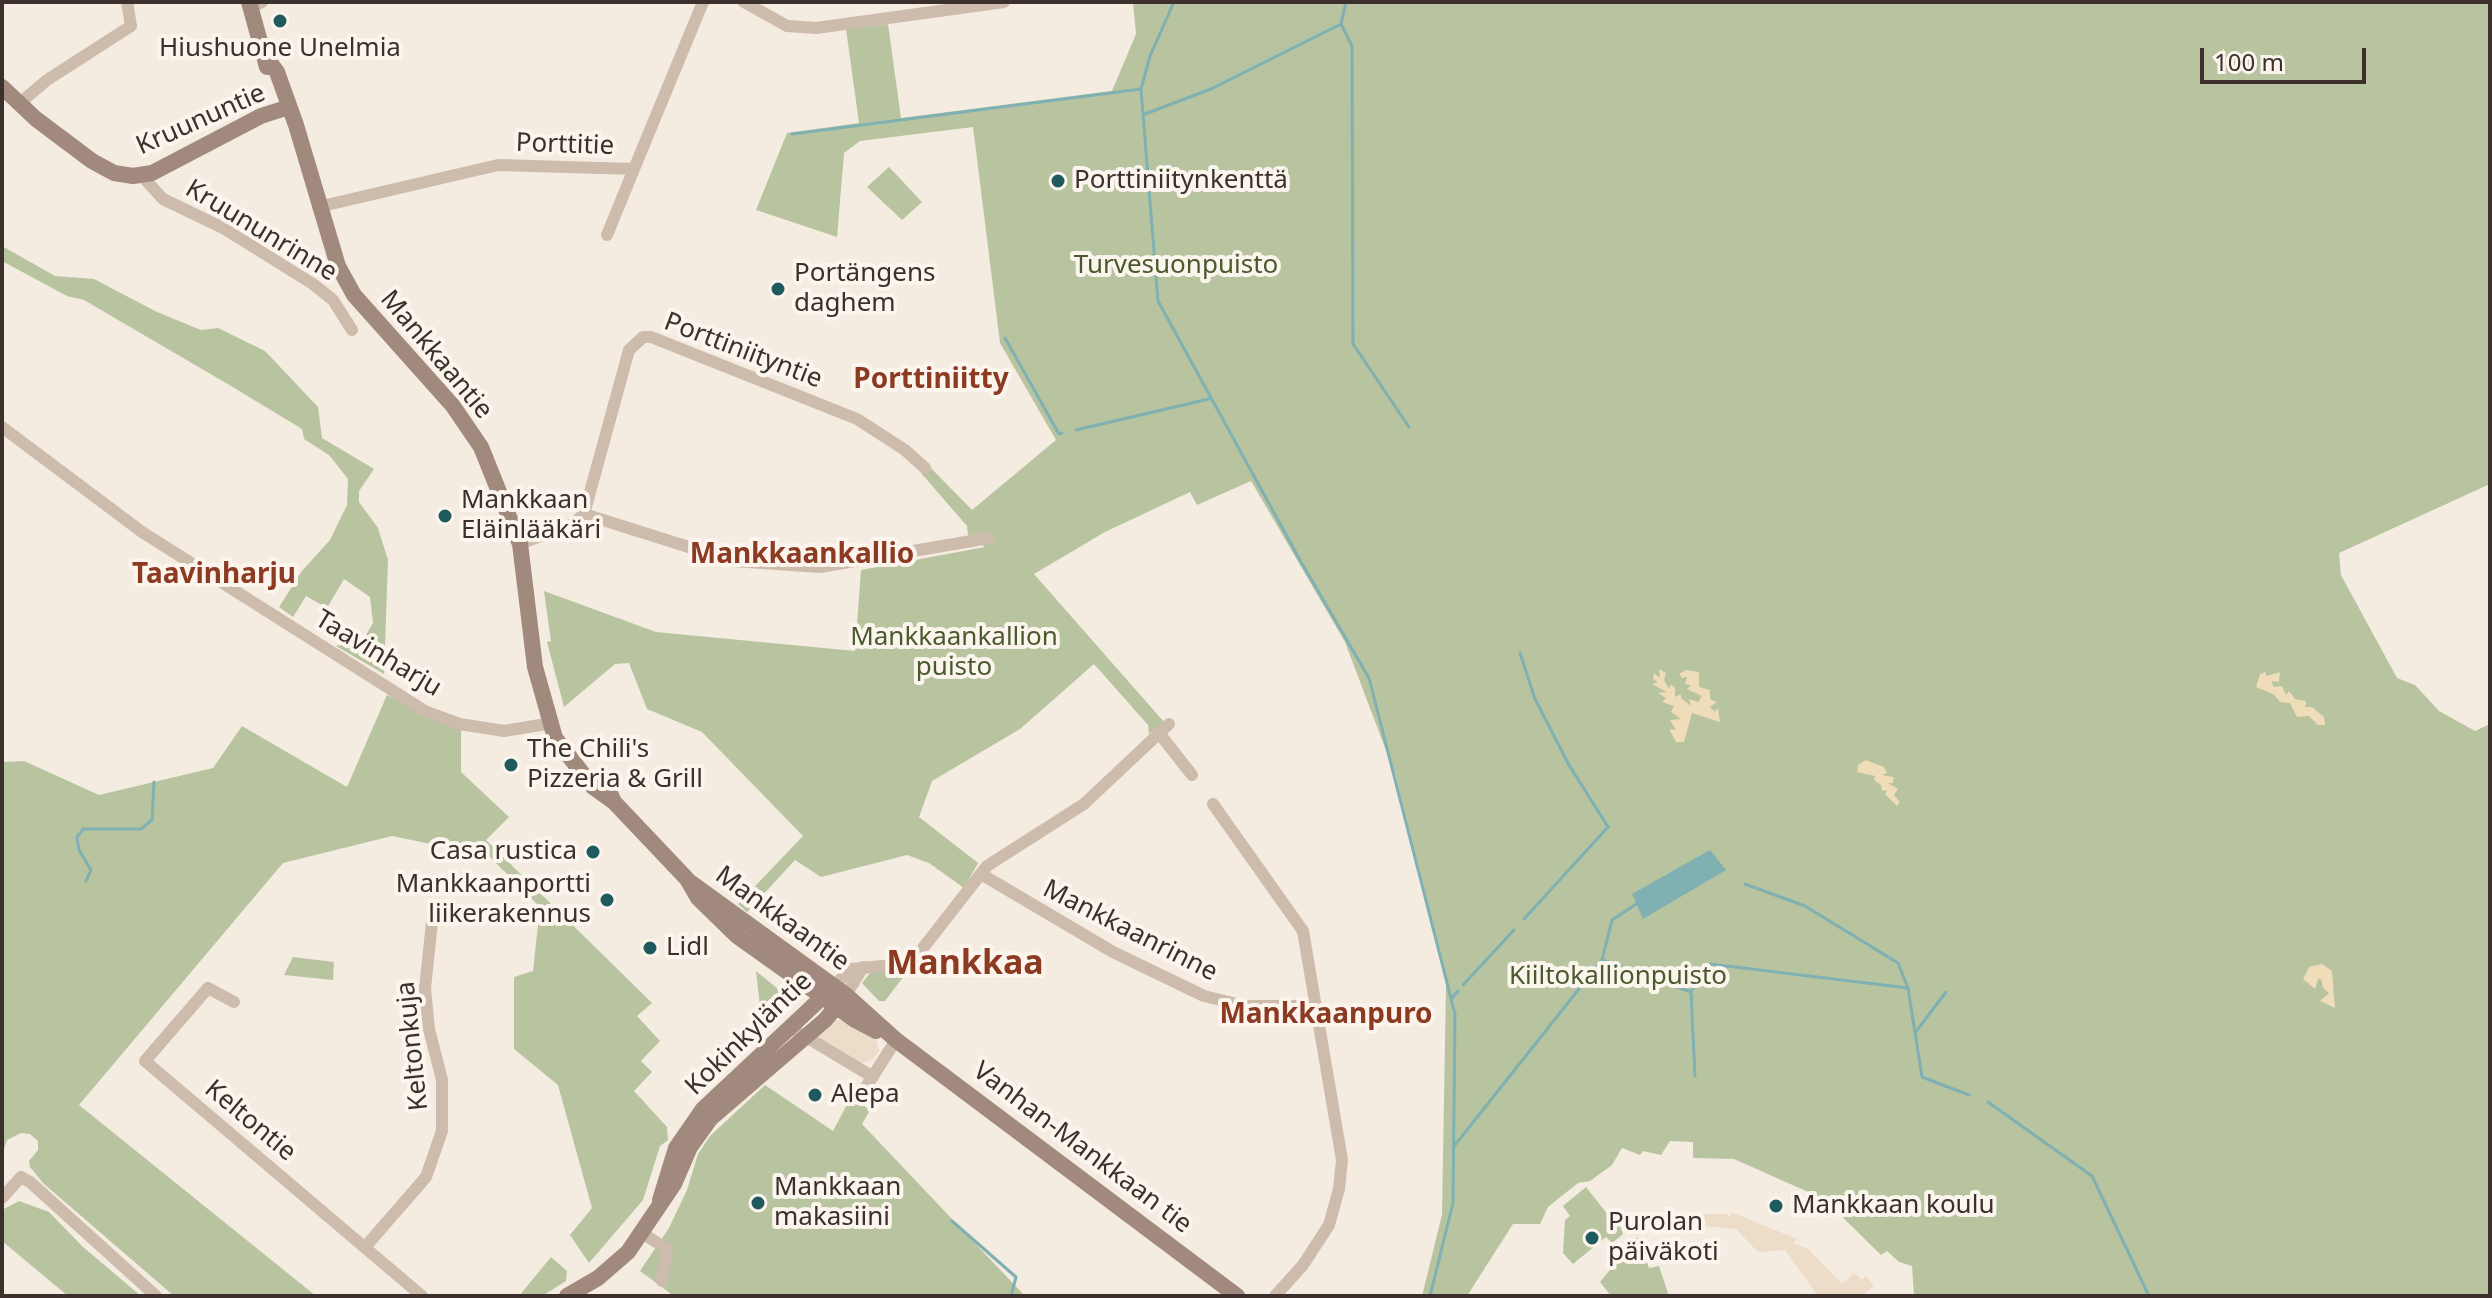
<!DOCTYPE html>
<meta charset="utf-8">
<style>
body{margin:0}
#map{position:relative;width:2492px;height:1298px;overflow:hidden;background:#f4ebe1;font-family:"Noto Sans",sans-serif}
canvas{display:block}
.frame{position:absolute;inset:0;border:4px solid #3b302b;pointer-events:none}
.scale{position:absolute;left:2200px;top:48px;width:166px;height:36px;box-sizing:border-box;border:4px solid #3b302b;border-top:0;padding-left:10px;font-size:24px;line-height:28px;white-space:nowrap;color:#3b302b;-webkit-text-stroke:6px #fbf5ee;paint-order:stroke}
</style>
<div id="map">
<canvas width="2492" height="1298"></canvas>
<div class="frame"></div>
<div class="scale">100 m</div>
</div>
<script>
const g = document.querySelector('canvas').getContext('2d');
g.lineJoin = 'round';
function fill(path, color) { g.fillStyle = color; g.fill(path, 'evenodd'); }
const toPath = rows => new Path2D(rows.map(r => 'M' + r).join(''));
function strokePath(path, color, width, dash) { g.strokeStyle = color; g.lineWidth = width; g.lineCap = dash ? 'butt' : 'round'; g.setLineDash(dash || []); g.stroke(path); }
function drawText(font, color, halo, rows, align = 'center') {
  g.font = font + ' "Noto Sans",sans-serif'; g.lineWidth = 8; g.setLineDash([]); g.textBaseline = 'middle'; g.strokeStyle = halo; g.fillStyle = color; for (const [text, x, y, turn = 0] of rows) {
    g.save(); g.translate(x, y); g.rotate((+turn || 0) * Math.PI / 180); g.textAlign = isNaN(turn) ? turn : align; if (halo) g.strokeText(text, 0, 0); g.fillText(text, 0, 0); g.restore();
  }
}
const green = toPath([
 [1133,2,2490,2,2490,484,2339,553,2341,575,2397,678,2415,685,2439,711,2475,731,2490,724,2490,1296,1914,1296,1912,1266,1899,1262,1887,1251,1881,1255,1824,1199,1734,1159,1693,1158,1693,1142,1670,1141,1661,1155,1643,1151,1640,1155,1622,1148,1612,1165,1590,1181,1578,1183,1548,1207,1540,1224,1513,1224,1467,1296,1422,1296,1442,1215,1446,984,1396,777,1345,642,1251,481,1197,505,1190,492,1105,532,1034,574,1164,722,1149,734,1148,725,1094,664,1020,729,932,781,919,817,978,863,964,888,929,863,907,855,821,877,795,860,747,912,738,904,803,836,702,732,647,709,629,663,615,664,564,707,547,642,551,641,544,591,656,632,855,651,861,570,985,547,968,535,967,526,921,473,928,465,972,510,1056,440,1000,343,973,127,860,141,844,153,837,237,756,210,787,133,859,123,846,29,888,24,901,118,1112,91,1136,34],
 [889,167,922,202,902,220,867,187],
 [2,246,55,276,94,279,157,312,201,330,218,328,265,351,318,407,322,438,374,469,359,491,359,502,378,528,388,560,384,674,336,646,345,644,360,648,368,640,366,635,373,623,370,597,344,579,327,608,306,596,293,617,279,607,302,571,330,540,347,505,348,479,329,455,304,439,302,429,231,386,84,300,67,296,2,261],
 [387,695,461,728,461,772,509,817,486,840,652,1003,637,1016,660,1041,641,1061,652,1072,634,1091,667,1127,668,1140,660,1146,643,1200,589,1263,570,1235,592,1208,558,1085,514,1049,514,977,533,971,540,907,489,856,392,836,283,863,79,1105,316,1296,174,1296,44,1184,30,1167,29,1161,38,1150,38,1141,30,1134,21,1133,7,1140,2,1155,2,762,24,761,99,795,213,768,242,726,347,787],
 [293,957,334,962,333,980,284,975],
 [902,968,904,976,885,1001,879,1001,862,983,871,972],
 [756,971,794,1002,767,1024,762,1024],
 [765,1085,833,1131,851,1097,870,1110,862,1124,1025,1296,674,1296,640,1271,669,1228,687,1190,698,1154,710,1136],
 [1586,1187,1608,1215,1614,1210,1623,1234,1612,1243,1606,1237,1573,1264,1563,1253,1565,1220,1570,1216,1563,1206],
 [19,1201,49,1212,83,1247,141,1296,68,1296,2,1241,2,1210],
 [1637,1237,1649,1268,1659,1266,1669,1296,1611,1296,1600,1282],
 [551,1257,567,1271,566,1281,542,1296,519,1296]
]);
const sand = toPath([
 [1659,669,1666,673,1664,680,1669,689,1671,684,1675,688,1675,697,1681,694,1681,698,1691,706,1689,699,1698,702,1702,696,1687,689,1691,685,1685,684,1687,677,1682,678,1679,674,1686,670,1699,672,1699,687,1710,690,1710,699,1717,702,1710,707,1715,712,1718,708,1720,722,1692,713,1684,742,1676,742,1669,729,1676,730,1670,720,1681,719,1671,712,1674,706,1662,702,1666,698,1658,693,1667,692,1652,684,1658,682,1653,679,1654,673,1660,678],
 [2265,672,2267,676,2280,672,2279,682,2271,681,2274,687,2282,686,2286,695,2289,691,2295,699,2306,701,2306,706,2301,707,2312,707,2324,717,2325,725,2318,725,2309,716,2297,717,2290,703,2280,702,2273,694,2256,687,2260,674],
 [1866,760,1884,767,1887,773,1882,775,1894,777,1893,783,1888,783,1898,789,1894,795,1900,802,1897,806,1885,794,1887,790,1882,791,1881,785,1874,780,1875,776,1857,772,1858,765],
 [2322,964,2332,971,2335,1008,2320,1001,2329,993,2323,988,2321,979,2318,979,2315,989,2303,979,2309,967]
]);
const plaza = toPath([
 [836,1020,852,1023,876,1040,879,1051,872,1060,860,1063,813,1034],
 [1731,1212,1797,1239,1793,1243,1808,1249,1842,1284,1854,1273,1862,1280,1866,1276,1874,1286,1862,1296,1818,1296,1785,1250,1758,1252,1736,1229,1664,1222,1658,1214,1727,1214,1730,1218]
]);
const water = toPath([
 [1710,850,1726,870,1643,919,1632,894]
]);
const stream = toPath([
 [1174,2,1150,56,1141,89,1158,301,1301,562,1369,678,1455,1014,1453,1203,1430,1296],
 [1341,24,1352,46,1353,344,1409,427],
 [1145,114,1211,89,1341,24,1346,2],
 [792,134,1141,89],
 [1005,338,1059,434,1062,433],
 [1076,430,1209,399],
 [1520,653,1535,699,1569,765,1608,827,1524,919],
 [86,881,91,870,79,850,77,837,83,829,141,829,152,820,154,782],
 [1745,884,1805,906,1898,963,1908,988,1922,1077,1969,1095],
 [1602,960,1691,992,1695,1076],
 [1463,985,1514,930],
 [1691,992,1710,964,1908,988],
 [1452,998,1458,991],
 [1915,1033,1946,992],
 [1988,1102,2092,1176,2149,1296],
 [1455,1145,1602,960,1612,920,1638,903],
 [952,1221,1016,1277,1011,1296]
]);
const street = toPath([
 [744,2,787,26,816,28,1004,2],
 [251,7,262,2],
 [21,102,47,80,131,26,127,2],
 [141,175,163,199,223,228,313,284,333,300,352,330],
 [318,207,498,165,634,169,703,2],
 [607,235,634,169],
 [2,427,142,532,425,711,460,724,504,731,552,723],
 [584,514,733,561,820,567,989,538],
 [520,544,573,524,584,514,629,350,643,337,651,337,857,419,905,450,925,468],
 [1159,733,1192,775],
 [1213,804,1303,931,1342,1160,1339,1189,1329,1225,1303,1265,1275,1296],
 [981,874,1113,952,1204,996,1245,1006,1315,1006],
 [834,986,851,969,894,965,916,957,987,866,1084,804,1169,724],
 [846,995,863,967],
 [234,1002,208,988,145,1061,422,1296],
 [793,1029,873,1077],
 [857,1101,896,1040],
 [2,1198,21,1177,30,1182,156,1296],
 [642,1233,667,1249,662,1281],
 [366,1246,426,1177,442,1131,442,1080,429,1029,425,989,433,912]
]);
const secondary = toPath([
 [249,2,267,67],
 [266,57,277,72,296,125,338,266,354,295,453,406,481,447,520,544,535,667,555,738,593,787,614,802],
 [2,87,36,119,92,161,114,173,133,176,152,173,261,116,289,107],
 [610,793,614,802,687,879,698,898,737,936,855,1020,876,1031],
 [690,882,846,995,896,1040,1237,1296],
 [660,1200,676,1148,703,1109,830,990],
 [567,1296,598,1278,628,1252,674,1184,690,1147,710,1119,825,1020,843,999]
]);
const markers = [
 [280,21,8,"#1f5a5e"],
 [1058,181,8,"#1f5a5e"],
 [778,289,8,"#1f5a5e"],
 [445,516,8,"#1f5a5e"],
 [511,765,8,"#1f5a5e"],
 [593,852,8,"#1f5a5e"],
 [607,900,8,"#1f5a5e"],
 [650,948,8,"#1f5a5e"],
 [815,1095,8,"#1f5a5e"],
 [758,1203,8,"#1f5a5e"],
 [1776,1206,8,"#1f5a5e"],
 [1592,1238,8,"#1f5a5e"]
];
const poiNames = [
 ["Hiushuone Unelmia",280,49,"center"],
 ["Porttiniitynkenttä",1074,181],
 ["Portängens",794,274],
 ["daghem",794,304],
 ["Mankkaan",461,501],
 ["Eläinlääkäri",461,531],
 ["The Chili's",527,750],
 ["Pizzeria & Grill",527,780],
 ["Casa rustica",577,852,"right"],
 ["Mankkaanportti",591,885,"right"],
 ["liikerakennus",591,915,"right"],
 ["Lidl",666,948],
 ["Alepa",831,1095],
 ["Mankkaan",774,1188],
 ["makasiini",774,1218],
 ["Mankkaan koulu",1792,1206],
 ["Purolan",1608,1223],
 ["päiväkoti",1608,1253]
];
const streetNames = [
 ["Kruununtie",201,120,-24],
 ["Porttitie",565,145,2],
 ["Kruununrinne",261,231,31],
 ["Porttiniityntie",743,351,21],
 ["Mankkaantie",436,355,50],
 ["Taavinharju",378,654,31],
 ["Mankkaantie",782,919,36],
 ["Mankkaanrinne",1130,931,27],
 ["Kokinkyläntie",749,1034,-44],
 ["Keltonkuja",413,1046,-96],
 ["Keltontie",250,1121,40],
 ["Vanhan-Mankkaan tie",1082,1148,37]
];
const parkNames = [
 ["Turvesuonpuisto",1176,266],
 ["Mankkaankallion",954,638],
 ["puisto",954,668],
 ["Kiiltokallionpuisto",1618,977]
];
const neighbourhoodNames = [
 ["Porttiniitty",931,380],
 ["Mankkaankallio",802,555],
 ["Taavinharju",214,575],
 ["Mankkaanpuro",1326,1015]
];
const districtNames = [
 ["Mankkaa",965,964]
];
fill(green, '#b8c4a0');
fill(sand, '#efdcb8');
fill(plaza, '#ecdcc8');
fill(water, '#7fb0b2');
strokePath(stream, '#7fb0b2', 3);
strokePath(street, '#cdbbac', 12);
strokePath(secondary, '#a18a7d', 16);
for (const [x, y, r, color] of markers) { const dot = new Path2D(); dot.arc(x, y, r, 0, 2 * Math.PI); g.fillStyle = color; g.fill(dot); strokePath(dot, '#fbf5ee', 3); }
drawText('26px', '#3b302b', '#fbf5ee', poiNames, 'left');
drawText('26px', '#3b302b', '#fbf5ee', streetNames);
drawText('26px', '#4a5a2e', '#fbf5ee', parkNames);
drawText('bold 28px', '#8c3b22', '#fbf5ee', neighbourhoodNames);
drawText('bold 34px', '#8c3b22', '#fbf5ee', districtNames);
</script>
